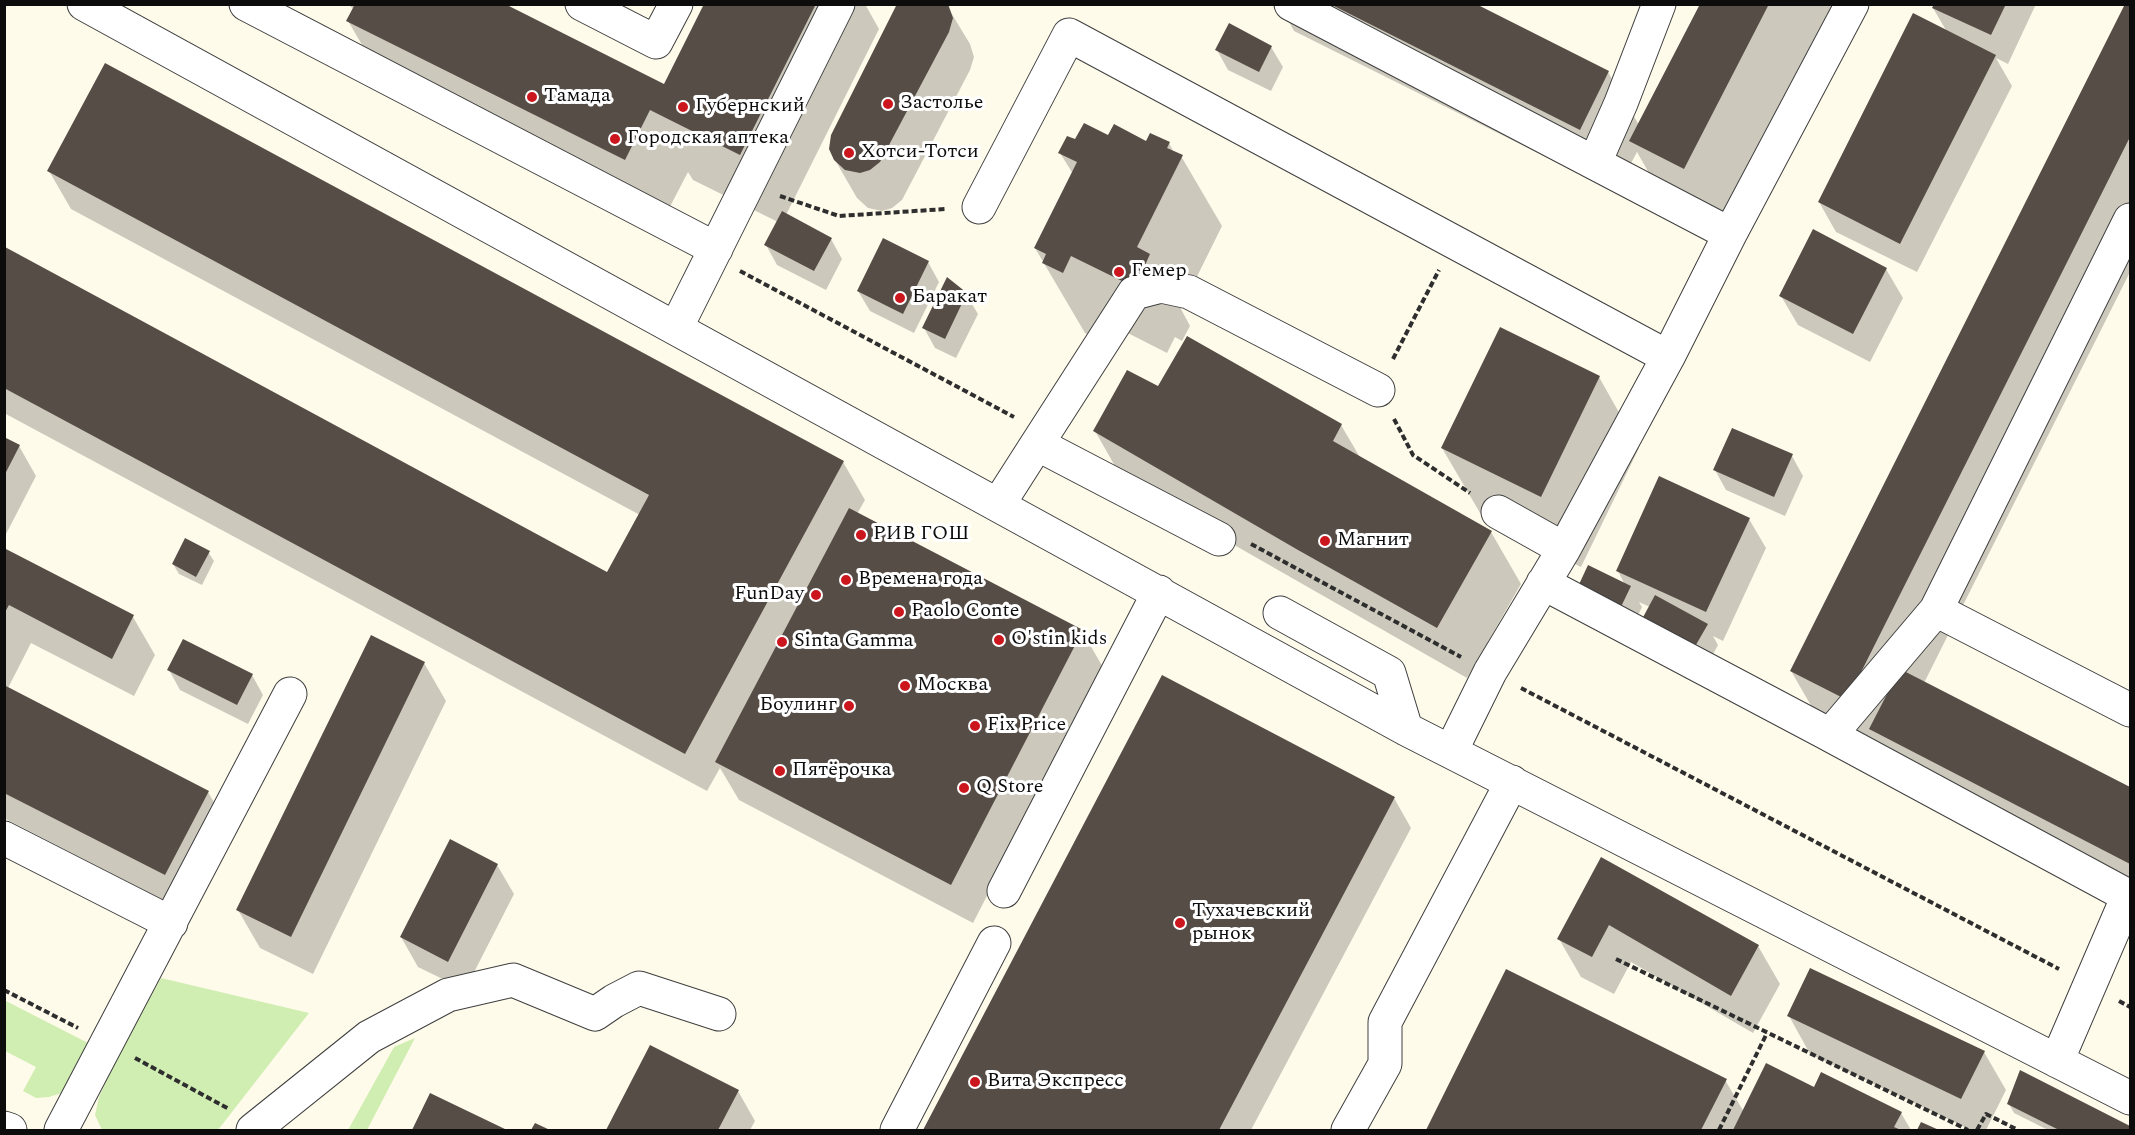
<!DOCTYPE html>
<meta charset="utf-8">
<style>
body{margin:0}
#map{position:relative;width:2135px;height:1135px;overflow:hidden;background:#fffbeb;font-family:Spectral,serif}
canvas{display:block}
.frame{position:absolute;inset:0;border:6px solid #0c0c0c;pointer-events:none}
</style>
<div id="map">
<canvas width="2135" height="1135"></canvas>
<div class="frame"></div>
</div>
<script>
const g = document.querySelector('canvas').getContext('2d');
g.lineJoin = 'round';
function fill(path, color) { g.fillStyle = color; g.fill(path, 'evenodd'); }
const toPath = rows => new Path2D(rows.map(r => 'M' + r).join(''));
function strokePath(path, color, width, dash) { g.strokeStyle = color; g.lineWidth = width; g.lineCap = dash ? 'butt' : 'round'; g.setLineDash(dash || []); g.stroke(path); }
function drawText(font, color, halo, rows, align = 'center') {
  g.font = font + ' Spectral,serif'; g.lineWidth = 6; g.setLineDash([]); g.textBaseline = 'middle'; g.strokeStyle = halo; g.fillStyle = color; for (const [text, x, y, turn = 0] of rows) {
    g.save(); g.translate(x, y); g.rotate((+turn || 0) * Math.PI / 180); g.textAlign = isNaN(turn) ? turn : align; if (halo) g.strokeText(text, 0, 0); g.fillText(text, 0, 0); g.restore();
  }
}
const green = toPath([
 [161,978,309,1013,218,1130,102,1130,95,1115,99,1097,114,1063],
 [4,1000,94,1046,68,1091,49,1097,36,1098,23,1091,36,1067,5,1051],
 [415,1038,367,1130,348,1130,394,1047]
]);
const shadow = toPath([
 [347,4,501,4,664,86,705,4,865,4,879,29,786,215,831,239,842,259,826,290,777,265,766,245,778,222,693,180,688,172,662,222,385,84,348,21,354,9],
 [1279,4,1473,4,1608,72,1639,125,1702,4,1838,4,1720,232,1667,205,1637,152,1616,192,1294,31],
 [1935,4,2036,4,2008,64,1996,58,2012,86,1917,272,1836,232,1819,202,1947,32,1933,8],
 [2126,4,2130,4,2130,272,1924,683,2130,789,2130,907,1828,735,1791,671],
 [947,6,970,44,974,57,970,70,902,200,892,208,882,211,868,208,857,198,835,160],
 [1271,47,1283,67,1271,91,1228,70,1217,50],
 [1108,137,1147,143,1169,143,1174,153,1181,156,1222,226,1181,309,1190,326,1182,341,1175,337,1167,353,1112,325,1103,342,1085,333,1035,248,1073,174,1060,153,1076,141],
 [49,171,843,462,865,500,857,514,1082,631,1104,669,973,923,739,800,720,768,707,791,4,413,6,249,608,574,640,515,71,209],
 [928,262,939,282,914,333,870,311,858,291],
 [1886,269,1903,298,1870,362,1798,325,1781,296],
 [966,294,978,314,956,358,935,348,924,328],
 [1599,377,1639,448,1581,567,1483,518,1442,448],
 [1341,425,1361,459,1491,532,1521,584,1467,678,1124,482,1095,431],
 [4,439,19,446,36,476,4,538],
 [1792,456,1803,476,1785,516,1726,490,1715,470],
 [1749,519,1766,548,1723,641,1713,636,1718,645,1705,669,1650,607,1639,602,1642,607,1630,632,1588,613,1625,585,1618,571],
 [4,550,133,617,155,655,134,696,31,643,8,688,208,792,230,830,187,912,4,818],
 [208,552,214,561,202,585,179,574,173,564],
 [424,663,446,701,313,974,260,948,238,910],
 [169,670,252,675,263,695,248,724,180,690],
 [1163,677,1394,798,1411,828,1251,1130,925,1130],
 [1601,859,1758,946,1780,984,1753,1033,1631,962,1614,994,1581,977,1559,939],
 [497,865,514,894,465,990,418,967,401,937],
 [1507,971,1725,1080,1744,1112,1814,1089,1901,1113,1911,1130,1427,1130],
 [1789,1016,1984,1052,2006,1090,1986,1130,1971,1130,1810,1054],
 [651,1047,738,1091,755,1121,750,1130,608,1130],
 [2021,1072,2130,1127,2130,1130,2048,1130,2014,1113,2009,1104],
 [430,1095,504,1130,414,1130]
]);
const building = toPath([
 [355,4,505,4,664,84,704,4,816,4,740,155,650,110,625,160,346,21],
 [897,4,948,4,953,18,949,32,880,162,870,170,860,173,845,170,834,160,829,149,831,135],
 [1330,4,1476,4,1609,71,1580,130],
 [1700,4,1769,4,1684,169,1629,141],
 [1934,4,2006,4,1991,35,1932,8],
 [2125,4,2130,4,2130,137,1847,700,1790,671],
 [1913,13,1996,55,1900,244,1818,202],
 [1229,23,1272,46,1259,72,1215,50],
 [105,63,844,461,685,754,4,388,5,247,607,572,649,495,47,171],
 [1084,123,1108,135,1114,124,1146,141,1150,133,1170,142,1167,148,1183,155,1137,247,1150,254,1142,272,1134,268,1126,283,1071,256,1063,273,1042,263,1046,254,1034,248,1077,162,1058,153,1067,136,1075,139],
 [782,211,832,238,814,271,764,245],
 [1813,229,1887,268,1853,334,1779,296],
 [883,238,929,261,903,314,857,291],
 [947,277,967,293,945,339,922,328],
 [1500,327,1600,376,1541,497,1441,448],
 [1187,336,1342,424,1333,441,1492,531,1437,628,1298,550,1093,431,1127,370,1158,386],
 [1732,428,1793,454,1774,497,1713,470],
 [4,437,20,445,4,476],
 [1659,476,1750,518,1706,612,1616,571],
 [849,508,1083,630,951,885,715,762],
 [185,538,210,551,196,577,172,564],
 [4,548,134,615,112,659,9,605,4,614],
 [1588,565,1631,586,1618,613,1575,593],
 [1655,595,1708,624,1693,650,1641,621],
 [371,635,425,662,291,937,236,910],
 [183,639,253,674,237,705,167,670],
 [1900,669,2130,787,2130,864,1869,729],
 [1162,675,1395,797,1219,1130,923,1130],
 [4,685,209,791,165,875,4,793],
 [450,839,498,864,448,962,400,937],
 [1601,857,1759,945,1731,996,1609,925,1592,957,1557,939],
 [1810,968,1985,1051,1961,1099,1787,1016],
 [1506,969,1727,1079,1701,1130,1426,1130],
 [650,1045,739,1090,718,1130,606,1130],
 [1766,1063,1814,1087,1821,1072,1902,1112,1894,1127,1901,1130,1733,1130],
 [2020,1070,2130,1126,2130,1130,2059,1130,2007,1104],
 [430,1093,507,1130,412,1130],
 [1921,1122,1939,1130,1917,1130],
 [535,1123,550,1130,531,1130]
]);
const path = toPath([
 [780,196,839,216,946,209],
 [740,271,1014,417],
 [1393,359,1439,270],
 [1394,419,1413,455,1470,493],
 [1251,544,1461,657],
 [1521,688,2059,969],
 [1616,959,1968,1130],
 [4,990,78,1028],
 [2119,1001,2130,1007],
 [135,1058,229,1109],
 [1719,1130,1767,1033],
 [1977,1130,1986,1114,2018,1130]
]);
const minor = toPath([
 [84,4,1406,729,2130,1098],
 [246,4,716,249],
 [582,4,656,42,676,4],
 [1291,4,1730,234],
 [1595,162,1621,103,1659,4],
 [979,207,1069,35,1668,357],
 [2130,220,1936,610,1830,735,2130,897],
 [676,328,838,4],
 [1037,444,1134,293,1161,286,1189,292,1378,390],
 [998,505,1037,444,1219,539],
 [1498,512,1564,549],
 [1543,583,1830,735],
 [1936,610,2130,710],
 [1280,613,1389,673,1406,729],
 [1451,751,1490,672,1564,549,1668,357,1730,234,1852,4],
 [4,838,171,923],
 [1004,891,1159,592],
 [2057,1061,2128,896],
 [4,1128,10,1130],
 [61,1130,290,694],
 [253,1130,369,1037,448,995,513,980,595,1014,614,1001,639,988,719,1014],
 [897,1130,994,943],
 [1348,1130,1385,1064,1385,1022,1512,782]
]);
const markers = [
 [532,97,6,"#cb161e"],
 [888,104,6,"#cb161e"],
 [683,107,6,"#cb161e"],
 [615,139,6,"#cb161e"],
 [849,153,6,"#cb161e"],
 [1119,272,6,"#cb161e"],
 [900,298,6,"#cb161e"],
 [861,535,6,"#cb161e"],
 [1325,541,6,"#cb161e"],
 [846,580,6,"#cb161e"],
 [816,595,6,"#cb161e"],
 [899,612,6,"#cb161e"],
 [999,640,6,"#cb161e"],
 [782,642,6,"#cb161e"],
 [905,686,6,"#cb161e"],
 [849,706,6,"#cb161e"],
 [975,726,6,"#cb161e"],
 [780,771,6,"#cb161e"],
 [964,788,6,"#cb161e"],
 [1180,923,6,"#cb161e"],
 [975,1082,6,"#cb161e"]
];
const poiNames = [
 ["Тамада",544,97],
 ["Застолье",900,104],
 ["Губернский",695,107],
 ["Городская аптека",627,139],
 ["Хотси-Тотси",861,153],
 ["Гемер",1131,272],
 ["Баракат",912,298],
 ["РИВ ГОШ",873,535],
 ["Магнит",1337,541],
 ["Времена года",858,580],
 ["FunDay",804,595,"right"],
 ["Paolo Conte",911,612],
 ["O'stin kids",1011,640],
 ["Sinta Gamma",794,642],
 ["Москва",917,686],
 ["Боулинг",837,706,"right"],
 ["Fix Price",987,726],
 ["Пятёрочка",792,771],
 ["Q Store",976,788],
 ["Тухачевский",1192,912],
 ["рынок",1192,935],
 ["Вита Экспресс",987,1082]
];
fill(green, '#d0eeb1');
fill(shadow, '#0003');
fill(building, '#564d47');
strokePath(minor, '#3f3f3f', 35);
strokePath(path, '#2e2e2e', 4, [6, 3]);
strokePath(minor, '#fff', 33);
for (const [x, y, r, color] of markers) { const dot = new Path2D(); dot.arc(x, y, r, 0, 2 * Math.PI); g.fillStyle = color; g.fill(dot); strokePath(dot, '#fff', 2); }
drawText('20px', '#0c0c0c', '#fff', poiNames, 'left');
</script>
